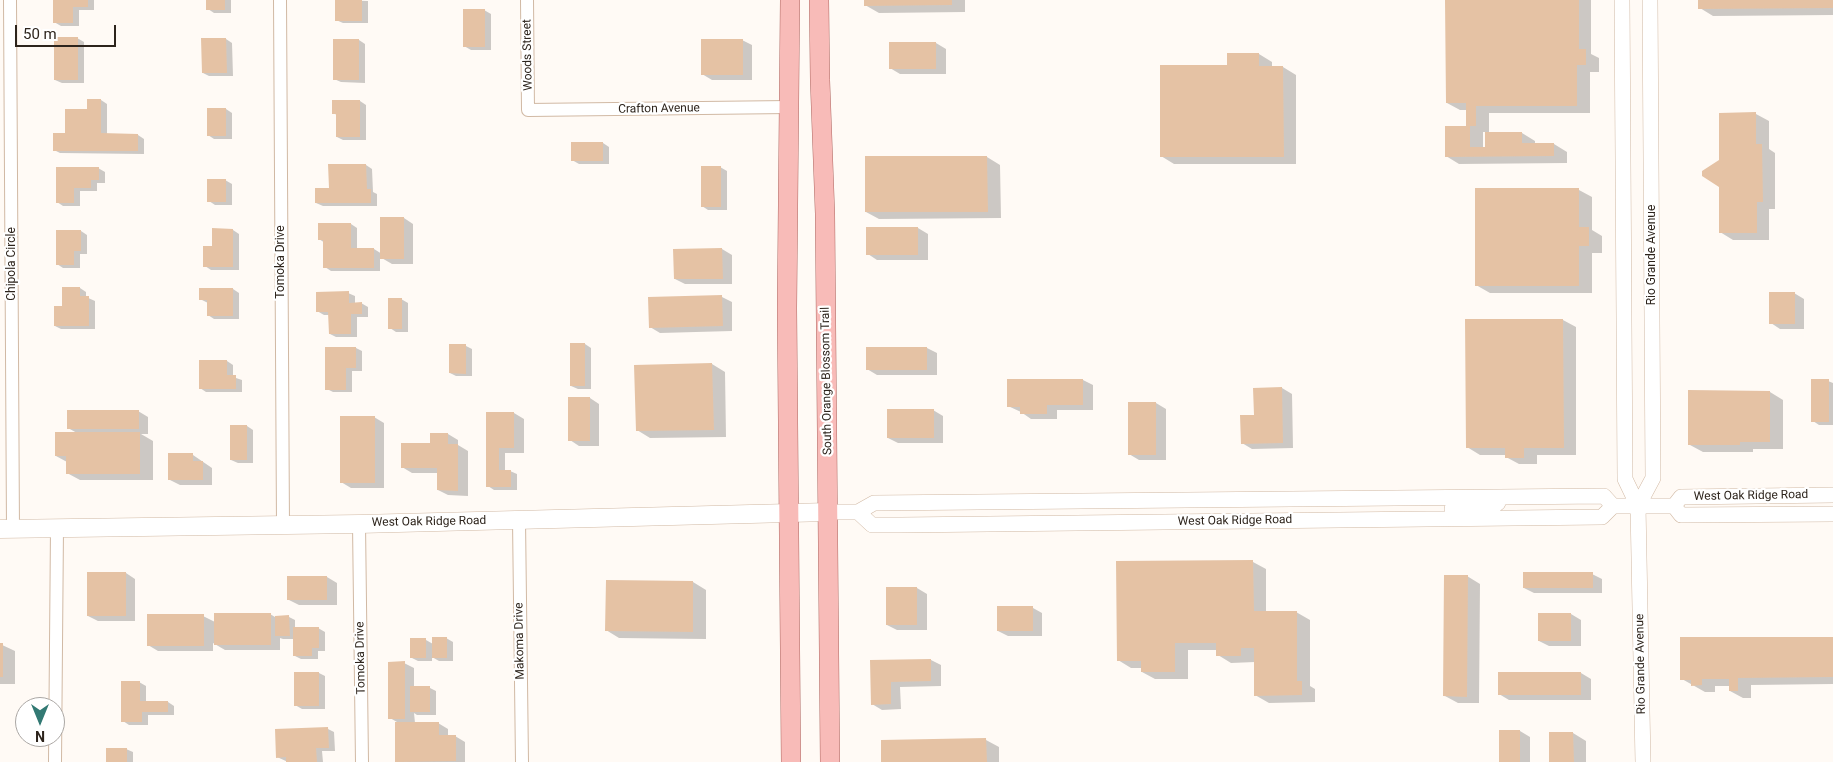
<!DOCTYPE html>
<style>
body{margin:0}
#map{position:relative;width:1833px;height:762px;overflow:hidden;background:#fffaf5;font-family:Roboto,sans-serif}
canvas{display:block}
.north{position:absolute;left:15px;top:697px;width:50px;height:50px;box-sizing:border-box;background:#fff;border:1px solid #aba7a4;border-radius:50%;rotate:180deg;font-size:14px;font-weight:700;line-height:20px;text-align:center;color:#2d241c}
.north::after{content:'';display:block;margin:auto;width:18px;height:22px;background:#327973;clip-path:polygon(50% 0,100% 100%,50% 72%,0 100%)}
.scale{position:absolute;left:15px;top:25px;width:101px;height:22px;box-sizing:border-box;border:2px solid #2d241c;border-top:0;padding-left:6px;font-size:15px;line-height:18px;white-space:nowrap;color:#2d241c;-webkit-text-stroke:4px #fff;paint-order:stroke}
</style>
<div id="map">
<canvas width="1833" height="762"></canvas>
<div class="north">N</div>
<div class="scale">50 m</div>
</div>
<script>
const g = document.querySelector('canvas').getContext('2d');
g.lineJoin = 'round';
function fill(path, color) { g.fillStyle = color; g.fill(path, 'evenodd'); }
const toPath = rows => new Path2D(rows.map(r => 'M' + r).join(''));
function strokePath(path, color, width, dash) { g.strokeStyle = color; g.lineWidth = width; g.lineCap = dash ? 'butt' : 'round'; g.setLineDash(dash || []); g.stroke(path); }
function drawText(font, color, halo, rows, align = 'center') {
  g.font = font + ' Roboto,sans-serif'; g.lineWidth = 4.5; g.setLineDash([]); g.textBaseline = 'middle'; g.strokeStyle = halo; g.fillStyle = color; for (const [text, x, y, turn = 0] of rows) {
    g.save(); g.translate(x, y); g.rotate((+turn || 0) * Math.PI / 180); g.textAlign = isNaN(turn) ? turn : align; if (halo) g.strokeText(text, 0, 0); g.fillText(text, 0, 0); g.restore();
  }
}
const shadow = toPath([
 [54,0,94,0,94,10,79,10,79,26,61,26,54,22],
 [208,0,231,0,231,13,214,13,208,9],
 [336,0,368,1,368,23,343,23,336,20],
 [865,0,965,0,965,12,879,13,865,5],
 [1447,0,1591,0,1591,54,1599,58,1599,72,1590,72,1590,113,1489,113,1489,133,1522,133,1535,141,1535,144,1554,144,1567,152,1567,163,1459,164,1446,156,1467,127,1467,110,1460,110,1447,103],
 [1483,132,1486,132,1486,148,1483,148],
 [1700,0,1833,0,1833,15,1713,16,1700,8],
 [484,10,491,14,491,50,471,50,464,46],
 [77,38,84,42,84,83,62,83,55,80],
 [226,39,232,43,233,76,209,76,203,73],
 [359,40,365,44,365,83,341,82,334,79],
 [742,40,752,45,752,80,712,80,702,74],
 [890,43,936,43,946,49,946,74,900,74,890,68],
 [1259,54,1272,62,1272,67,1283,67,1296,75,1296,164,1174,164,1161,156,1228,67],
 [101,100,107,104,107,135,138,135,144,139,144,154,60,153,54,150,88,110],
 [360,101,366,105,366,140,343,140,337,137,337,115,333,113],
 [226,109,232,113,232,139,214,139,208,135],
 [1756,114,1769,121,1769,149,1775,153,1775,209,1769,209,1769,240,1733,240,1720,232,1720,161],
 [603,143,609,147,609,164,579,164,572,160],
 [987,157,1000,165,1001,218,879,219,866,212,866,158],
 [366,165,372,169,373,192,377,194,377,206,323,206,316,203],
 [720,167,727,171,727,210,708,210,702,206],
 [98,168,105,172,105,183,97,183,97,191,80,191,80,206,63,206,57,202],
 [225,180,232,184,232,205,215,205,209,201],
 [1579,190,1592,197,1592,230,1602,236,1602,253,1592,253,1592,293,1490,293,1476,285],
 [404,218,413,224,413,264,392,264,380,257,380,271,331,271,325,267,325,243,319,239,351,224,357,228,357,249,374,249,382,254],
 [918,228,928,234,928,260,877,260,868,254],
 [233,230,239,234,239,270,211,270,205,266,213,247],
 [81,231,87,235,87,254,80,254,80,268,63,268,57,264],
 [722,249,732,255,732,284,685,284,675,279],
 [80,288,86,292,86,297,95,301,95,329,61,329,55,326,63,307],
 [233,289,239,293,239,319,214,319,208,315,208,303,200,299],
 [348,293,355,296,355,304,361,303,368,307,368,317,357,317,357,337,336,337,330,334,330,315,324,315,317,311],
 [1794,293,1804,299,1804,329,1780,329,1771,323],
 [722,297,732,302,732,331,660,333,650,327],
 [401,299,408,303,408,332,396,332,390,328],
 [1563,320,1576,327,1576,455,1537,455,1537,464,1519,464,1506,457,1506,455,1480,455,1467,447],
 [571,344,585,344,591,348,591,389,578,389,571,386],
 [466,346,472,349,472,376,456,376,450,373],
 [327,348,356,348,362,351,362,371,352,371,352,392,333,392,327,389],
 [927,348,937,353,937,375,877,375,867,369],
 [227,361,233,365,233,377,242,380,242,392,206,392,200,388],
 [712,364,725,372,726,437,650,438,637,430,636,366],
 [1083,380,1093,385,1093,410,1057,410,1057,419,1031,419,1021,412,1008,406],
 [1828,381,1833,383,1833,425,1819,425,1813,421],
 [1282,388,1292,394,1293,448,1252,449,1242,443,1255,416],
 [1770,392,1783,400,1783,449,1753,449,1753,452,1703,452,1690,445],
 [590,398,599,404,599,446,579,446,570,440],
 [1156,403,1166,409,1166,460,1139,460,1129,454],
 [933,410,943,416,943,443,898,443,888,438],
 [138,411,148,417,148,434,141,434,153,441,153,480,80,480,67,473,67,462,56,456,77,433,68,428],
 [487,413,514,413,524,419,524,453,505,453,505,471,510,471,517,474,517,490,494,490,488,486],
 [374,417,384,423,384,488,351,488,341,482],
 [247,426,253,430,253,463,238,463,231,460],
 [448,434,458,440,458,445,468,451,468,496,448,495,438,490,438,473,412,473,402,467,431,444],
 [193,455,212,468,212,485,180,485,170,480],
 [1253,562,1266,569,1266,612,1296,612,1310,620,1310,686,1315,689,1315,702,1269,703,1255,695,1255,662,1231,663,1218,655,1218,650,1188,650,1188,679,1155,679,1142,672,1142,668,1131,668,1118,660],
 [126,573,135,579,135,621,98,621,88,616],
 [1592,574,1602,579,1602,593,1534,593,1524,588],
 [1467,576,1480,584,1479,703,1458,703,1445,696],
 [327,577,337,583,337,605,299,605,289,600],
 [607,581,693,582,706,590,706,639,619,638,606,630],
 [887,588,917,588,927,594,927,630,897,630,887,625],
 [1033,608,1042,613,1042,636,1008,636,998,631],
 [270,614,275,617,289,617,295,620,295,628,318,628,325,632,325,651,318,651,318,659,301,659,295,656,295,639,283,639,280,638,280,650,225,650,213,643,213,651,158,651,148,645,203,616,215,622],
 [1571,614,1581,620,1581,646,1549,646,1539,641],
 [446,638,453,642,453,661,439,661,432,657,432,661,418,661,412,658,412,640,426,640,433,644],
 [1833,638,1833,684,1751,685,1751,698,1743,698,1730,691,1730,686,1715,686,1715,692,1705,692,1682,679],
 [0,644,15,651,15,684,0,684],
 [931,660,941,665,941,686,900,687,901,709,882,710,872,704,871,661],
 [404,663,414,668,414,688,430,688,436,691,436,715,417,715,414,713,415,723,438,723,448,729,448,736,455,736,465,742,465,762,397,762,397,722,390,718],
 [319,673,325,676,325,709,302,709,295,705],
 [1581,673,1591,679,1591,700,1509,700,1499,694],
 [139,682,146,686,146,702,168,702,174,706,174,715,148,715,148,725,129,725,123,721],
 [328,729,334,732,335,751,322,751,323,762,288,762,277,757],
 [1500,731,1520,731,1530,737,1530,762,1500,762],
 [1573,733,1586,741,1586,762,1550,762],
 [986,740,999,747,999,762,883,762],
 [126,749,133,752,133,762,107,762]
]);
const building = toPath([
 [53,0,88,0,88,7,73,7,73,23,53,23],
 [206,0,225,0,225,10,206,10],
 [335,0,362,0,362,21,335,21],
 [864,0,952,0,952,5,864,6],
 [1445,0,1579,0,1579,49,1586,49,1586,65,1577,65,1577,106,1476,106,1476,126,1470,126,1470,147,1485,147,1485,132,1522,132,1522,143,1554,143,1554,156,1445,157,1445,126,1466,126,1466,103,1446,103],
 [1698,0,1833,0,1833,8,1698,9],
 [463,9,485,9,485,47,463,47],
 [54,37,78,37,78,80,54,80],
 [201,38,226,38,227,73,202,73],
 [333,39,359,39,359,80,333,80],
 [701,39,743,39,743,75,701,75],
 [889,42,936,42,936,69,889,69],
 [1227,53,1259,53,1259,66,1283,66,1284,157,1160,157,1160,65,1227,65],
 [87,99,101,99,101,133,138,134,138,151,53,151,53,133,65,133,65,109,87,109],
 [332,100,360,100,360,137,336,137,336,114,332,114],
 [207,108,226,108,226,136,207,136],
 [1756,112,1756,144,1762,144,1763,202,1757,202,1757,233,1719,233,1719,187,1702,176,1702,171,1719,160,1719,113],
 [571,142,603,142,603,161,571,161],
 [865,156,987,156,988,212,865,212],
 [328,164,366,164,367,189,371,189,371,203,315,203,315,188,329,188],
 [701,166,721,166,721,207,701,207],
 [56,167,99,167,99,180,91,180,91,188,74,188,74,203,56,203],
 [207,179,226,179,226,202,207,202],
 [1475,188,1579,188,1579,227,1589,227,1589,246,1579,246,1579,286,1475,286],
 [380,217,404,217,404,259,380,259],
 [318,223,351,223,351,248,374,248,374,268,323,268,323,240,318,240],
 [866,227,918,227,918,255,866,255],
 [212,228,233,229,233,267,203,267,203,246,212,246],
 [56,230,81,230,81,251,74,251,74,265,56,265],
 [722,248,723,279,674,279,673,249],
 [62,287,80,287,80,296,89,296,89,326,54,326,54,306,62,306],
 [199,288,233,288,233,316,207,316,207,300,199,300],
 [349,291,349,303,362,302,362,314,351,314,351,334,329,334,328,312,316,312,316,292],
 [1769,292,1795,292,1795,324,1769,324],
 [722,295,723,326,649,328,648,297],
 [388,298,402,298,402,329,388,329],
 [1465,319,1563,319,1564,448,1524,448,1524,458,1505,458,1505,448,1466,448],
 [570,343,585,343,585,386,570,386],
 [449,344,466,344,466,374,449,373],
 [325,347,356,347,356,368,346,368,346,390,325,390],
 [866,347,927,347,927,370,866,370],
 [199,360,227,360,227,375,236,375,236,389,199,389],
 [712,363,714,430,636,431,634,365],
 [1007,379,1083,379,1083,405,1047,405,1047,414,1020,414,1020,407,1007,407],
 [1811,379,1829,379,1829,422,1811,422],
 [1282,387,1283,443,1241,444,1240,415,1254,415,1253,388],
 [1688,390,1770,391,1770,442,1740,442,1740,445,1688,445],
 [568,397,590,397,590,441,568,441],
 [1128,402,1156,402,1156,455,1128,455],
 [887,409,934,409,934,438,887,438],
 [67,410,139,410,139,429,67,429],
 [486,412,514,412,514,448,499,448,499,470,511,470,511,487,486,487],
 [340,416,375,416,375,483,340,483],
 [230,425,247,425,247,460,230,460],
 [55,432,140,432,140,474,66,474,66,456,55,456],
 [430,433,448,433,448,444,458,444,458,491,437,490,437,468,401,468,401,443,430,443],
 [168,453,193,453,193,461,203,461,203,480,168,480],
 [1253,560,1254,611,1297,611,1297,681,1302,681,1302,695,1254,696,1254,648,1241,648,1241,656,1216,656,1216,643,1175,643,1175,672,1141,672,1141,661,1117,661,1116,561],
 [87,572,126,572,126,616,87,616],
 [1523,572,1593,572,1593,588,1523,588],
 [1444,575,1468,575,1467,697,1443,696],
 [287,576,327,576,327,600,287,600],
 [606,580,693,581,693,632,605,631],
 [886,587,917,587,917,625,886,625],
 [997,606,1033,606,1033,631,997,631],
 [214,613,271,613,271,645,214,645],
 [1538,613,1571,613,1571,641,1538,641],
 [147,614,204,614,204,646,147,646],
 [289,615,290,636,275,636,275,616],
 [293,627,319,627,319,648,312,648,312,656,293,656],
 [432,637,447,637,447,658,432,658],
 [1680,637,1833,637,1833,677,1738,678,1738,691,1729,691,1729,679,1702,679,1702,685,1691,686,1691,680,1680,680],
 [410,638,426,638,426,658,410,658],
 [0,643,3,643,3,677,0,677],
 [931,659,931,681,891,682,891,704,871,705,870,660],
 [405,661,405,719,388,719,388,662],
 [294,672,319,672,319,706,294,706],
 [1498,672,1581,672,1581,695,1498,695],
 [121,681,140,681,140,701,168,701,168,712,142,712,142,722,121,722],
 [410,686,430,686,430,712,410,712],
 [395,722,439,722,439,735,456,735,456,761,395,762],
 [328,727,329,748,316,748,317,762,286,762,286,757,276,758,275,729],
 [1499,730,1520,730,1520,762,1499,762],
 [1549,732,1573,732,1574,762,1549,762],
 [986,738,987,762,881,762,881,740],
 [106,748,127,748,127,762,106,762]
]);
const minor = toPath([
 [10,0,13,529],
 [280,0,283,525],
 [527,0,528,110,789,107],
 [519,520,522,762],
 [359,524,362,762],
 [55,762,57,528]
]);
const tertiary = toPath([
 [1622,0,1625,479,1638,506,1643,762],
 [1638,506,1653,478,1650,0],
 [1674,506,1681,497,1833,495],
 [1674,506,1681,515,1833,514],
 [1452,509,1488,508,1498,503],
 [829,512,858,512,874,503,1604,496,1613,506,1674,506],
 [858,512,872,525,901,525,1602,517,1613,506]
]);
const secondary = toPath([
 [0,529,359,524,829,512]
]);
const primary = toPath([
 [790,0,787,308,791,762],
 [819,0,820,80,825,214,830,762]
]);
const streetNames = [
 ["Woods Street",528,55,-91],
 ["Crafton Avenue",659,109,-1],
 ["Rio Grande Avenue",1652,255,-90],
 ["Tomoka Drive",281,262,-90],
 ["Chipola Circle",12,264,-90],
 ["South Orange Blossom Trail",827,381,-91],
 ["West Oak Ridge Road",1751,496,-1],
 ["West Oak Ridge Road",1235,521,-1],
 ["West Oak Ridge Road",429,522,-1],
 ["Makoma Drive",520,641,-91],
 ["Tomoka Drive",361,658,-91],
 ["Rio Grande Avenue",1641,664,-91]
];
fill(shadow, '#0003');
fill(building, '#e5c2a4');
strokePath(minor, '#d1b9a4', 14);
strokePath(tertiary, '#d1b9a4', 16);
strokePath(secondary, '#d1b9a4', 19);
strokePath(primary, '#ae6862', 20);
strokePath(minor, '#fff', 12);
strokePath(tertiary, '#fff', 15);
strokePath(secondary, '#fff', 18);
strokePath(primary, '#f8bbb8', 19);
drawText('12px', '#2d241c', '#fff', streetNames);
</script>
